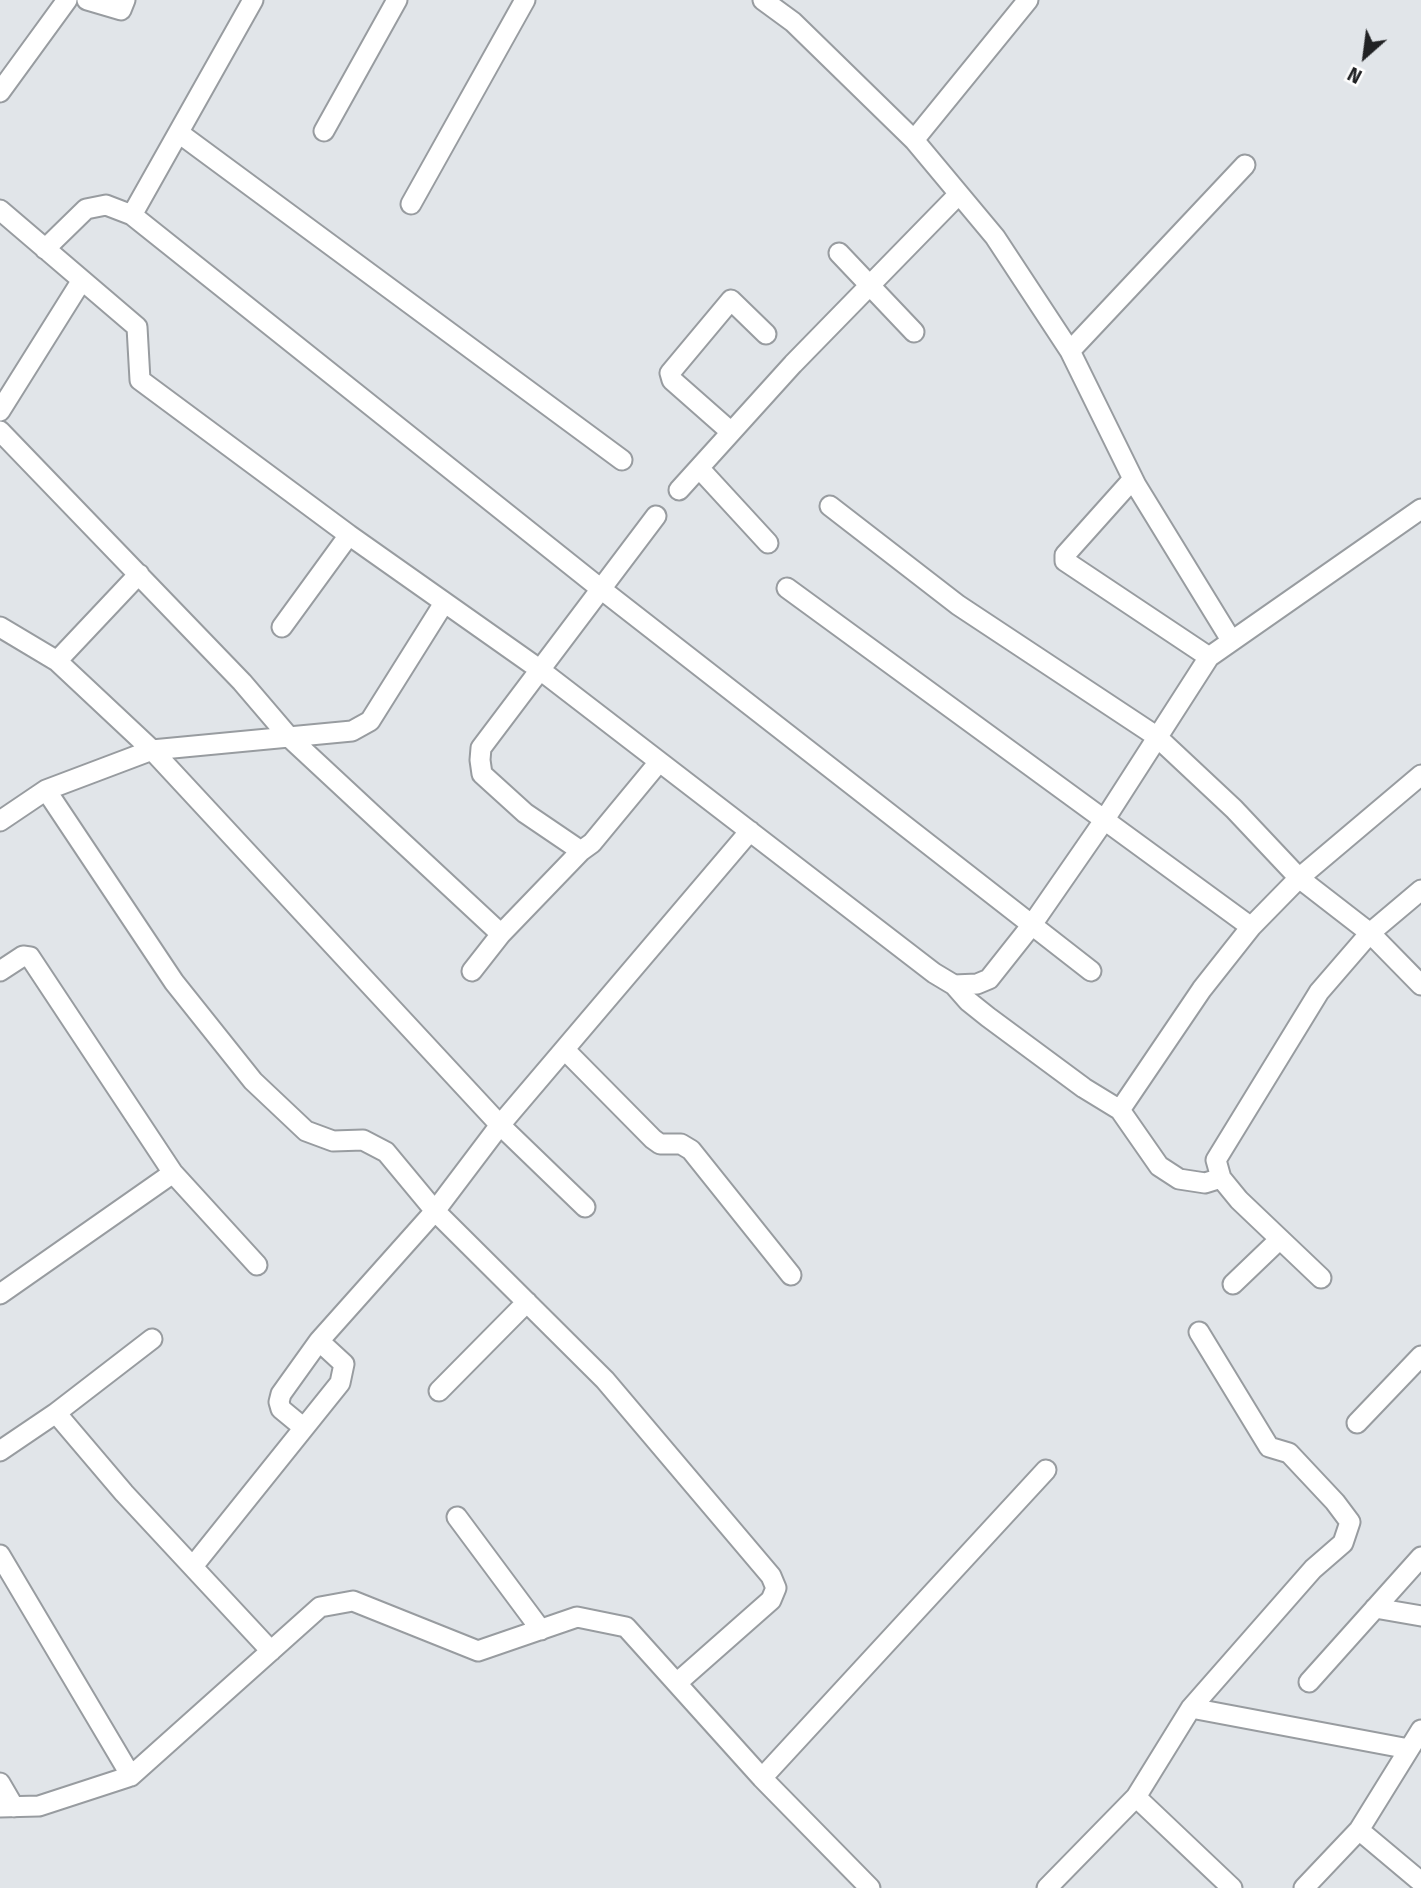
<!DOCTYPE html>
<style>
body{margin:0}
#map{position:relative;width:1421px;height:1888px;overflow:hidden;background:#e1e5e9;font-family:"Fira Sans",sans-serif}
canvas{display:block}
.north{position:absolute;left:1330px;top:21px;width:70px;height:70px;-webkit-text-stroke:5px #fff;paint-order:stroke;rotate:208deg;font-size:19px;font-weight:700;line-height:28px;text-align:center;color:#212224}
.north::after{content:'';display:block;margin:auto;width:24px;height:32px;background:#212224;clip-path:polygon(50% 0,100% 100%,50% 72%,0 100%)}
</style>
<div id="map">
<canvas width="1421" height="1888"></canvas>
<div class="north">N</div>
</div>
<script>
const g = document.querySelector('canvas').getContext('2d');
g.lineJoin = 'round';
const toPath = rows => new Path2D(rows.map(r => 'M' + r).join(''));
function strokePath(path, color, width, dash) { g.strokeStyle = color; g.lineWidth = width; g.lineCap = dash ? 'butt' : 'round'; g.setLineDash(dash || []); g.stroke(path); }
const minor = toPath([
 [87,0,121,10,125,0],
 [763,0,793,22,914,140,995,237,1070,351,1136,485,1231,640],
 [0,92,67,0],
 [324,131,397,0],
 [179,133,622,460],
 [914,140,1028,0],
 [411,204,525,0],
 [0,210,137,327,140,380,349,535,539,669,934,973,954,985,977,984,989,979,1031,926,1103,822,1209,657,1421,509],
 [132,215,601,589,1091,971],
 [45,249,86,209,106,205,132,215,253,0],
 [839,253,914,332],
 [1070,351,1245,165],
 [0,411,82,280],
 [0,431,242,682,289,737,501,934],
 [731,432,672,380,670,373,731,300,766,334],
 [699,468,768,543],
 [1133,479,1065,555,1065,561,1209,657],
 [679,490,793,364,958,195],
 [830,506,958,605,1156,736,1234,809,1299,878,1370,933,1421,985],
 [656,516,481,748,480,760,482,774,525,813,581,851,592,843,659,762],
 [787,588,1251,927],
 [0,627,57,661,152,750,500,1125,585,1207],
 [282,627,349,535],
 [57,661,139,574],
 [46,790,174,982,253,1081,306,1131,333,1141,363,1140,386,1152,435,1211,605,1380,771,1576,776,1588,771,1600,678,1682],
 [0,821,46,790,152,750,352,731,370,721,444,603],
 [0,971,23,956,30,957,173,1173,257,1265],
 [472,971,501,934,581,851],
 [954,985,968,1001,988,1017,1084,1088,1120,1110,1159,1166,1179,1179,1205,1183,1221,1178],
 [566,1051,653,1139,660,1144,681,1144,691,1150,791,1275],
 [1120,1110,1202,989,1251,927,1299,878,1421,775],
 [1321,1278,1239,1200,1221,1178,1216,1160,1319,992,1370,933,1421,890],
 [1233,1284,1280,1239],
 [0,1294,173,1173],
 [439,1391,527,1302],
 [56,1413,152,1339],
 [1357,1423,1421,1356],
 [304,1428,281,1409,279,1402,281,1394,319,1341],
 [0,1451,56,1413,124,1493,271,1651],
 [457,1517,541,1630],
 [0,1555,131,1776],
 [194,1565,340,1383,344,1364,319,1341,435,1211,500,1125,750,831],
 [1375,1608,1421,1616],
 [1309,1682,1421,1557],
 [1191,1708,1409,1749],
 [762,1778,1046,1470],
 [0,1783,14,1807],
 [1136,1797,1232,1888],
 [0,1807,39,1806,131,1776,320,1607,353,1601,478,1651,577,1617,626,1627,762,1778,870,1888],
 [1359,1830,1421,1882],
 [1047,1888,1136,1797,1191,1708,1313,1569,1343,1543,1350,1522,1335,1502,1289,1453,1269,1447,1199,1332],
 [1304,1888,1359,1830,1421,1730]
]);
strokePath(minor, '#989ca0', 23);
strokePath(minor, '#fff', 19);
</script>
